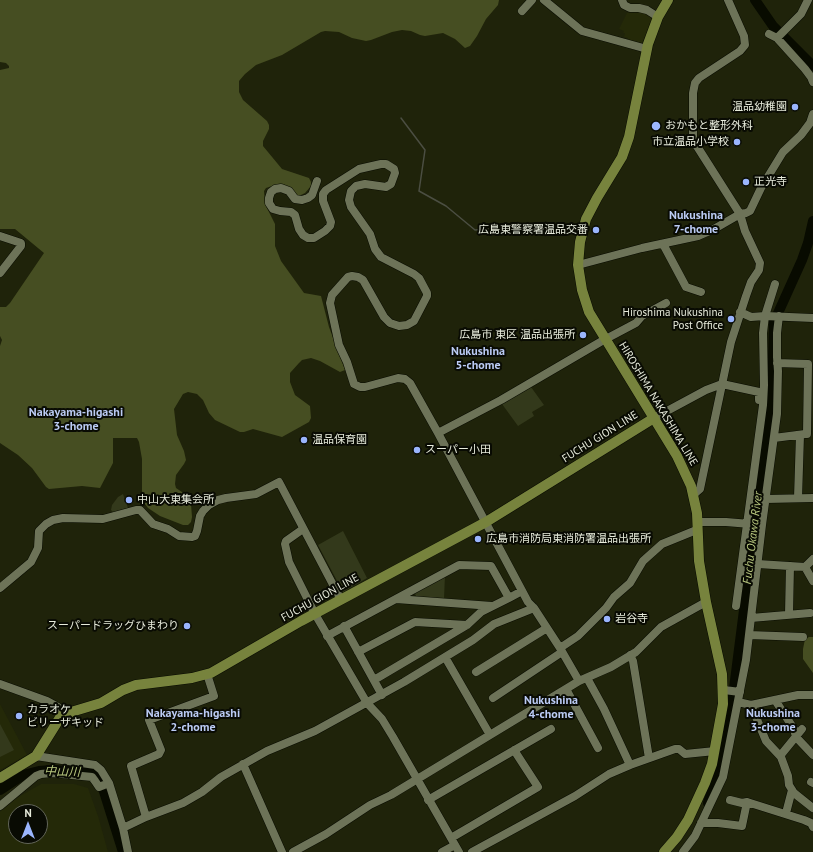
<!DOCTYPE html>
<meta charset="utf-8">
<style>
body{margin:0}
#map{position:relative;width:813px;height:852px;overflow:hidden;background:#1f230a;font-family:"PT Sans",sans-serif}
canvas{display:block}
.north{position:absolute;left:8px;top:804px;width:40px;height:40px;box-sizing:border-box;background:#090b03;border:1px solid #626559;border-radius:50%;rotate:0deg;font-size:11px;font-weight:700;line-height:16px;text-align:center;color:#e7ebdb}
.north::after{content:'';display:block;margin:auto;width:14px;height:18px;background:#9ab5fd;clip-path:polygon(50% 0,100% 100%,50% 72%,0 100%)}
</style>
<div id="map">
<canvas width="813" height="852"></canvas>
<div class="north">N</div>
</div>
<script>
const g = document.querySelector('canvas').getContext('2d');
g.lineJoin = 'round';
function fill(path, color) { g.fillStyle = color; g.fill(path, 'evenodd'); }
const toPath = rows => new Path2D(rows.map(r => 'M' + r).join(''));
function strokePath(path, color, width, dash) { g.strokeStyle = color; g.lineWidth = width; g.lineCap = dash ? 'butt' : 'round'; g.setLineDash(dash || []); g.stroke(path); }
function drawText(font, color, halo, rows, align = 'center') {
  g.font = font + ' "PT Sans","Noto Sans JP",sans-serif'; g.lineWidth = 4; g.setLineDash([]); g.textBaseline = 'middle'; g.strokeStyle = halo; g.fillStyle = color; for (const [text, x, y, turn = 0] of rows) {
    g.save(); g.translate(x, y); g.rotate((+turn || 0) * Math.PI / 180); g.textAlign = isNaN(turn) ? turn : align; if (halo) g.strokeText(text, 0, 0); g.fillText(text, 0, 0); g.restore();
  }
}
const built = toPath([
 [642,12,653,17,641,46,627,42,628,38,624,37,625,33,623,33,624,31,619,29,627,13],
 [0,704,27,755,0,770],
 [41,784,74,784,88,788,98,816,108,852,0,852,0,812,3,806],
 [16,812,40,812,40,836,16,836]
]);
const green = toPath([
 [531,387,544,405,532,412,534,416,518,426,502,404],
 [123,494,128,508,114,513,111,510,112,505,118,497],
 [343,531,367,578,343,592,318,545],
 [445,575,444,599,417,598,414,592],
 [0,724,14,750,0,757]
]);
const forest = toPath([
 [0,0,499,0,498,5,486,19,477,36,470,46,465,48,455,39,443,33,425,36,420,35,411,31,402,30,392,32,371,40,366,41,352,38,339,32,325,31,321,32,282,55,256,65,245,74,239,81,239,92,243,100,267,121,269,125,269,129,263,141,263,146,282,169,309,178,311,182,311,186,305,193,301,195,296,195,275,185,266,188,264,191,265,204,275,224,275,246,281,261,304,293,321,296,329,327,345,370,340,372,320,361,311,358,302,360,299,363,290,373,290,382,295,395,310,406,311,418,309,422,282,437,253,429,244,432,240,432,215,420,209,413,203,400,197,394,188,392,183,394,174,409,177,435,184,451,186,460,184,464,176,475,175,484,176,488,188,496,191,504,192,517,191,522,188,525,183,525,160,516,148,508,145,504,142,491,142,459,139,442,137,438,113,438,113,463,100,488,82,486,49,489,46,487,32,468,18,455,0,443,0,346,2,340,0,336,0,307,6,307,10,303,44,253,15,229,0,229,0,70,9,68,9,66,6,63,0,62],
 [809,637,813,637,813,673,803,659,803,649,805,639]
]);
const stream = toPath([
 [401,118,425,150,419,191,446,206,475,230,488,229]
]);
const river = toPath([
 [755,0,773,26,813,66],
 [0,790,23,775,39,771,52,770,89,772,98,777,101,782,123,852],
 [708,803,723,753,732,704,772,392,774,322,802,260,808,243,813,221]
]);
const minor = toPath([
 [544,0,582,31,647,49],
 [622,0,624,5,630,8,639,8,647,10,658,17],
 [522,11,532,0],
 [769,34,777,38,805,69,811,77,813,82],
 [777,38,801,14,808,0],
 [317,181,312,195,308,198,302,200,295,199,289,191,281,188,275,189,271,192,269,198,269,203,273,209,280,211,291,212,295,215,299,229,303,235,308,238,314,238,325,231,330,226,331,222,323,201,323,194,326,190,359,169,381,164,386,164,394,169,395,173,391,184,386,187,365,184,356,186,351,191,349,200,351,207,370,234,375,249,381,257,414,274,419,278,427,293,427,296,414,321,407,325,399,326,390,323,384,317,363,280,358,277,352,276,348,277,332,295,330,303,339,345,347,362,354,384,360,387,365,387,398,378,405,379,410,383,438,433,528,602,534,608,560,648,579,681],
 [0,236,21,243,21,246,0,273],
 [663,244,686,287,701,292],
 [578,265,642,248,698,236,714,229,740,214,746,213,750,211,761,188,783,152,801,135,810,123,813,114],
 [740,312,751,317,765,316,813,318],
 [777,363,808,364,807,434],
 [654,418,706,390,722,384,759,392,759,400],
 [438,433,501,400,602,341,636,323,642,316,666,303],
 [774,438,805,434],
 [693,495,700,489,731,342,746,296,751,282,759,270,760,263,745,231,740,214,693,140,693,93,695,83,699,78,740,51,745,45,744,36,728,0],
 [798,498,800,435],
 [766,499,813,498],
 [698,522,726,522,762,525],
 [303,529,286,541,285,544,289,562,315,614,367,703,382,719,393,737,459,852],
 [758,564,805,567,813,581],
 [805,567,813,559],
 [0,588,31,562,38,548,39,531,46,524,53,520,63,518,103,519,136,510,140,510,153,524,168,529,179,536,192,537,195,536,197,531,200,516,203,511,209,505,218,500,226,498,256,494,279,482,341,600],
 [396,599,492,606],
 [736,606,763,405,764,385,763,333,765,316,775,284],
 [789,614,790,566],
 [751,618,810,613],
 [344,626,382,695],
 [749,635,803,637],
 [327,636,459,565,491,566,509,598,522,591],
 [560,648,578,636,606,608,614,597,630,583,643,561,662,544,694,531,697,531],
 [358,652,415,622,467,625],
 [630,655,633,661,649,758],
 [445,657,490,735],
 [476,672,547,628],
 [587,678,604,709,630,765],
 [374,680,467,625,481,612,509,598],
 [0,684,47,701,58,707,65,714],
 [566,689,598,748],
 [724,690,740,692],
 [493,698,562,652],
 [775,700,794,729,796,737,813,755],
 [738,702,751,705,798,695,813,695],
 [751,705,766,741,781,757,788,776,789,785,794,793,813,808],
 [36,756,95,765,101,770,109,783,123,828,128,852],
 [780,756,802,729],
 [243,764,282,852],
 [811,782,813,783],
 [428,800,551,729],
 [730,800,742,803,747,802],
 [0,806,36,776,41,774,52,773,92,777,95,781,99,787,109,783],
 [786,813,792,790],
 [146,817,131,766,159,754,161,750,149,720,214,696,207,674],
 [701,823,718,823,742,826,747,802,804,820,811,823,813,827],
 [123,828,146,817,183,803,202,792,221,777,267,751,315,731,404,682,473,640,494,624,534,608],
 [451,838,538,787,514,750],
 [293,852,326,834,370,805,391,795,579,681,611,667,636,652,661,627,706,602],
 [442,852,455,845],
 [472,852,575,796,609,774,630,765,675,749,679,749,685,754,715,751],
 [683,852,695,836,723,777,746,660,762,525,777,414,778,371,777,357,777,333,779,316]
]);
const major = toPath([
 [0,778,36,756,61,716,71,712,101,703,123,690,136,685,192,678,211,673,301,621,486,522,654,418],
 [664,852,677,837,688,820,705,783,712,764,723,704,722,674,706,602,699,561,697,513,691,486,677,456,589,312,582,290,578,265,580,242,586,219,597,198,622,157,629,137,648,44,658,17,668,0]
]);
const markers = [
 [795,107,4,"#9ab5fd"],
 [656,126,5,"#9ab5fd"],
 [737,142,4,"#9ab5fd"],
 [746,182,4,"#9ab5fd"],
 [596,230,4,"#9ab5fd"],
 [731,319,4,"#9ab5fd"],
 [583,335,4,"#9ab5fd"],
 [304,440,4,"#9ab5fd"],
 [417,450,4,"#9ab5fd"],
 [129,500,4,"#9ab5fd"],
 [478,539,4,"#9ab5fd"],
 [607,619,4,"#9ab5fd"],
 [187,626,4,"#9ab5fd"],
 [19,716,4,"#9ab5fd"]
];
const poiNames = [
 ["温品幼稚園",787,107,"right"],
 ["おかもと整形外科",665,126],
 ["市立温品小学校",729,142,"right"],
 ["正光寺",754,182],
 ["広島東警察署温品交番",588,230,"right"],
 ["Hiroshima Nukushina",723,313,"right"],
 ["Post Office",723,326,"right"],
 ["広島市 東区 温品出張所",575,335,"right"],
 ["温品保育園",312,440],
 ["スーパー小田",425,450],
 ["中山大東集会所",137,500],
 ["広島市消防局東消防署温品出張所",486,539],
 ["岩谷寺",615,619],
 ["スーパードラッグひまわり",179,626,"right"],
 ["カラオケ",27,710],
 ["ビリーザキッド",27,723]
];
const streetNames = [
 ["HIROSHIMA NAKASHIMA LINE",658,404,59],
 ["FUCHU GION LINE",600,437,-32],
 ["FUCHU GION LINE",320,598,-29]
];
const neighbourhoodNames = [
 ["Nukushina",696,216],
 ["7-chome",696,230],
 ["Nukushina",478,352],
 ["5-chome",478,366],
 ["Nakayama-higashi",76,413],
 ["3-chome",76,427],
 ["Nukushina",551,701],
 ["4-chome",551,715],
 ["Nakayama-higashi",193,714],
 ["2-chome",193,728],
 ["Nukushina",773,714],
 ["3-chome",773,728]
];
const waterNames = [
 ["Fuchu Okawa River",753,538,-83],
 ["中山川",62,772,2]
];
fill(built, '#242908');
fill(green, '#33391b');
fill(forest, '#464e22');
strokePath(stream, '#4b4e42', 1.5);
strokePath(river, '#080b00', 10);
strokePath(minor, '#090c00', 9);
strokePath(major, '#090c00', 11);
strokePath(minor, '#6d7358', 8);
strokePath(major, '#77833d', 10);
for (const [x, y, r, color] of markers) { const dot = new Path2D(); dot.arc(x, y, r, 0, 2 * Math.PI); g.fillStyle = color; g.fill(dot); strokePath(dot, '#090b03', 1.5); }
drawText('11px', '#e7ebdb', '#090b03', poiNames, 'left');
drawText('11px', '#e7ebdb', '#090b03', streetNames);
drawText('bold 12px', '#bbcbf4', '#090b03', neighbourhoodNames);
drawText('italic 12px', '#b8c77f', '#090b03', waterNames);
</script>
